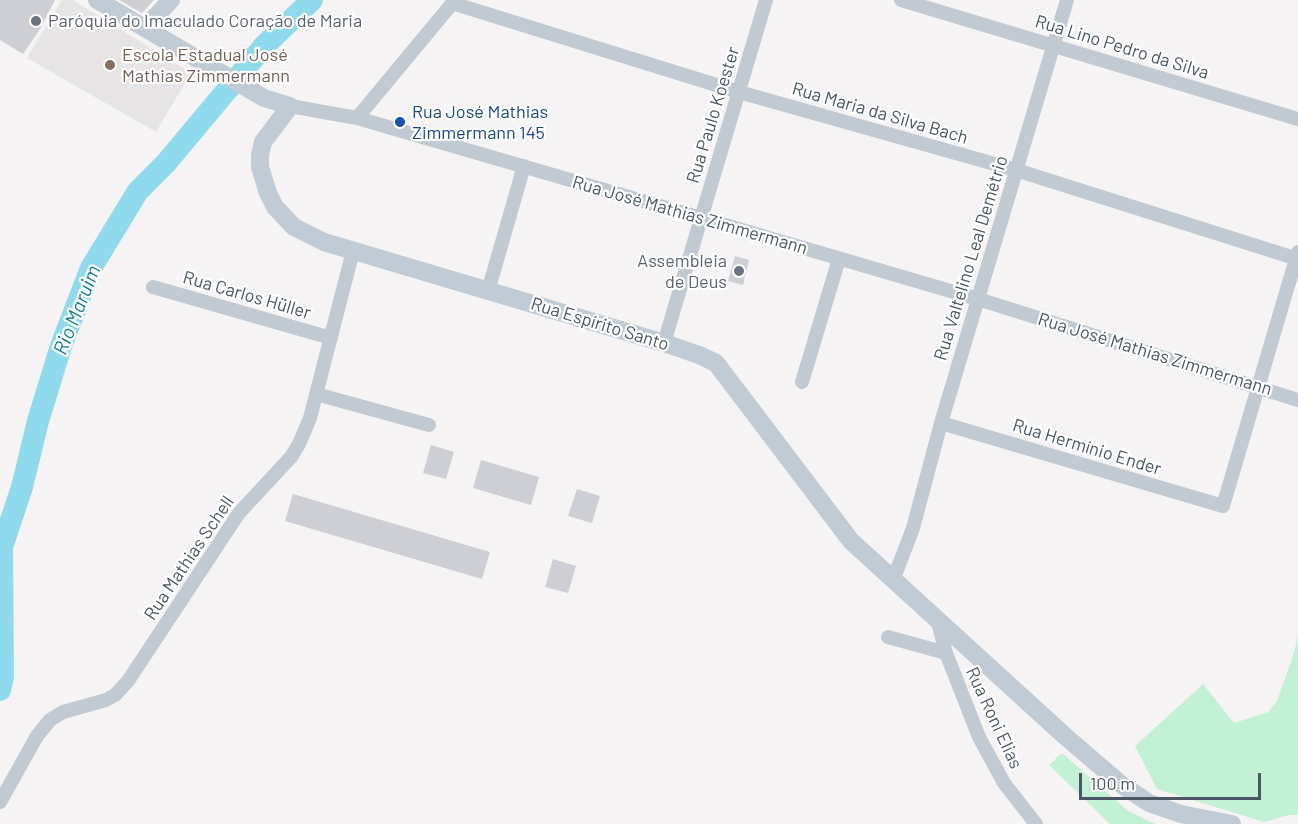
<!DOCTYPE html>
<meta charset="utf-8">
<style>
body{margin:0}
#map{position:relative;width:1298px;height:824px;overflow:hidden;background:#f5f3f3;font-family:Barlow,sans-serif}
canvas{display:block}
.scale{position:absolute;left:1079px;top:773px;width:182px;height:27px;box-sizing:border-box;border:3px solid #4a5661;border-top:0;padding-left:8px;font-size:18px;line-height:21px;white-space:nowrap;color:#4a5661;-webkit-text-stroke:4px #fff;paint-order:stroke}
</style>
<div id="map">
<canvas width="1298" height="824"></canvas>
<div class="scale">100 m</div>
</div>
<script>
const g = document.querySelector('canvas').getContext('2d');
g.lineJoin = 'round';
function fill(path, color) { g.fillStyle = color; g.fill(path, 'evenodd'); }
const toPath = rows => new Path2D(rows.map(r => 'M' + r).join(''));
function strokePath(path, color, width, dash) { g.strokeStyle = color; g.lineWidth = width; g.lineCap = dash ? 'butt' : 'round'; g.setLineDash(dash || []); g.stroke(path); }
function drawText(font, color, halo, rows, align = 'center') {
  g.font = font + ' Barlow,sans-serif'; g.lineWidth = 4.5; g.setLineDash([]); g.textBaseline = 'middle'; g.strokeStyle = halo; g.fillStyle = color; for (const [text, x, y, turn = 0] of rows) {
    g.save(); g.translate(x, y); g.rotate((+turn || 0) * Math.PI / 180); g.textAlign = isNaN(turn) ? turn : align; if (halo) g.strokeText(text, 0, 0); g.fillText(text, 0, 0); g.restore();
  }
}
const education = toPath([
 [62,0,73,0,191,73,156,132,27,58]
]);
const green = toPath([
 [1298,637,1298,815,1289,815,1264,822,1157,789,1135,746,1203,684,1234,723,1268,712,1277,701,1293,656],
 [1062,753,1127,810,1155,824,1110,824,1049,765]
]);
const river = toPath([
 [0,690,3,677,2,547,22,487,38,421,61,346,91,268,138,191,166,163,263,47,312,0]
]);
const building = toPath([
 [0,0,55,0,40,29,23,54,0,40],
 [119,0,154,0,142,13],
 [735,256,749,260,743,285,728,281],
 [431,445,454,452,446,479,423,473],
 [481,460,539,477,531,505,473,488],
 [577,489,600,496,592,523,568,516],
 [293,494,490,552,482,579,285,521],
 [553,559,576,566,568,593,545,587]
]);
const street = toPath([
 [901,0,1298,119],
 [452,3,739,92,1016,170,1298,259],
 [290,106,357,118,701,218,978,299,1298,400],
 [357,118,455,0],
 [153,287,331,338],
 [488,291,524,166],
 [664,343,766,0],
 [802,382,839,259],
 [316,394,429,425],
 [941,423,1223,506,1298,252],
 [894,578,913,528,941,423,1067,0],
 [937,618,946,653,979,737,1004,783,1036,824],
 [888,637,946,653],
 [0,802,37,736,50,720,63,712,106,700,115,695,128,681,239,513,291,457,299,444,310,418,353,251]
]);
const secondary = toPath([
 [97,0,264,98,290,106,263,142,260,155,260,167,268,193,275,207,294,227,324,242,664,343,699,355,716,363,851,541,1066,737,1122,785,1149,803,1181,814,1232,824],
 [145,28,171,0]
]);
const markers = [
 [36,21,6,"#6b7280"],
 [110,65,6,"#8d6e63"],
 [400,122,6,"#1a4fb4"],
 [739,271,6,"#6b7280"]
];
const worshipNames = [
 ["Paróquia do Imaculado Coração de Maria",48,21],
 ["Assembleia",727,261,"right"],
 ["de Deus",727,282,"right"]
];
const streetNames = [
 ["Rua Lino Pedro da Silva",1122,47,17],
 ["Rua Maria da Silva Bach",880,113,16],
 ["Rua Paulo Koester",713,115,-73],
 ["Rua José Mathias Zimmermann",690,215,16],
 ["Rua Valtelino Leal Demétrio",971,258,-73],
 ["Rua Carlos Hüller",247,295,16],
 ["Rua Espírito Santo",600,324,17],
 ["Rua José Mathias Zimmermann",1155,354,17],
 ["Rua Hermínio Ender",1087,447,17],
 ["Rua Mathias Schell",189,558,-56],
 ["Rua Roni Elias",994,718,65]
];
const educationNames = [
 ["Escola Estadual José",122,55],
 ["Mathias Zimmermann",122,76]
];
const transitNames = [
 ["Rua José Mathias",412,112],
 ["Zimmermann 145",412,133]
];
const waterNames = [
 ["Rio Maruim",77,310,-68]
];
fill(education, '#e6e4e5');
fill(green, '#c3f1d5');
strokePath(river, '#90daee', 22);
fill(building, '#cdcfd5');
strokePath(street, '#c1cad2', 14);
strokePath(secondary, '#c1cbd6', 18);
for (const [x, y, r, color] of markers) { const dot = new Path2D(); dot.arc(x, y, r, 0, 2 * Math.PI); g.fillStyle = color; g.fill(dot); strokePath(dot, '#fff', 2); }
drawText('18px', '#5b616d', '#fff', worshipNames, 'left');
drawText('18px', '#4a5661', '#fff', streetNames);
drawText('18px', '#785e54', '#fff', educationNames, 'left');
drawText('18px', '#164399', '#fff', transitNames, 'left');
drawText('italic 20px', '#0c7c9b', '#fff', waterNames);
</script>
